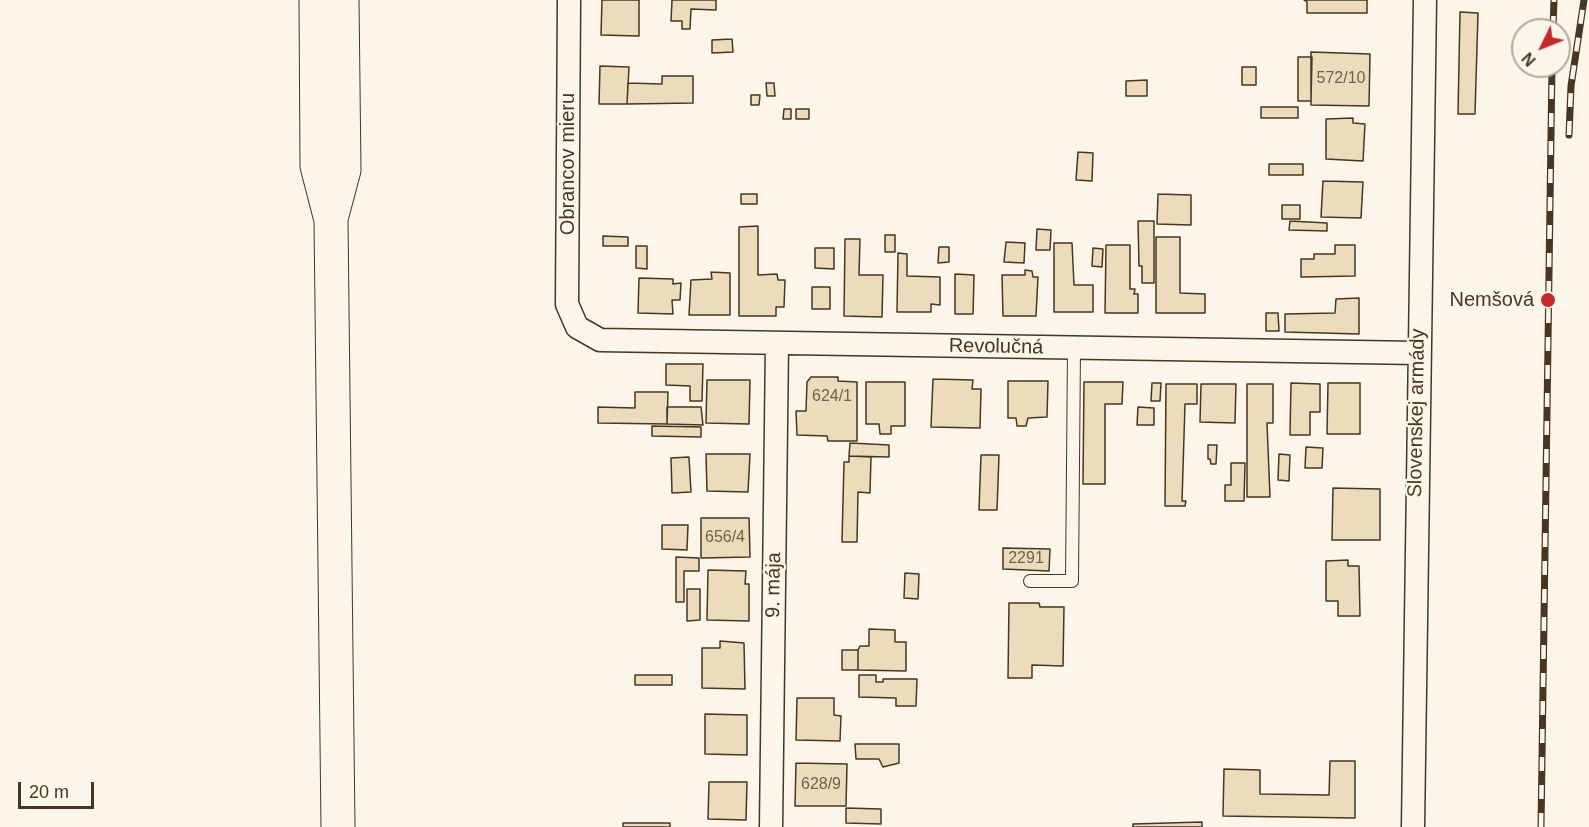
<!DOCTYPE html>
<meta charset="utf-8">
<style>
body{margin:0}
#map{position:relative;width:1589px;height:827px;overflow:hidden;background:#fbf6e9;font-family:Arial,sans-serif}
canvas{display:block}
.north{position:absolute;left:1511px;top:18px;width:60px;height:60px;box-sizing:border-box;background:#fbf6e9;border:2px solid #b4a999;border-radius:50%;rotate:227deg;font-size:16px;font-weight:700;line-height:24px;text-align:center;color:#4a3520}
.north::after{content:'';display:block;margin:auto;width:21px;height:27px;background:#c62828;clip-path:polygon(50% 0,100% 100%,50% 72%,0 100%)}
.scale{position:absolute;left:18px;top:782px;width:76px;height:27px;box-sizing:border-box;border:3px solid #4a3520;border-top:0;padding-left:8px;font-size:18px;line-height:21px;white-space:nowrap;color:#4a3520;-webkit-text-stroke:4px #fbf6e9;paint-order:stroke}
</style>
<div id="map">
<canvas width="1589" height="827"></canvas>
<div class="north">N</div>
<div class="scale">20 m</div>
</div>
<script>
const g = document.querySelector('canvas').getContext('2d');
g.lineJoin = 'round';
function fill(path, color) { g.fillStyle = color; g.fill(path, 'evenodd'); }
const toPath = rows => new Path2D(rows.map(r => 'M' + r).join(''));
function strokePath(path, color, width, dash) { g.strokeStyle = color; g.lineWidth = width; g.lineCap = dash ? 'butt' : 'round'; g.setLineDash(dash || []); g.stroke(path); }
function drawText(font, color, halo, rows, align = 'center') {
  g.font = font + ' Arial,sans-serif'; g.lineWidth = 4.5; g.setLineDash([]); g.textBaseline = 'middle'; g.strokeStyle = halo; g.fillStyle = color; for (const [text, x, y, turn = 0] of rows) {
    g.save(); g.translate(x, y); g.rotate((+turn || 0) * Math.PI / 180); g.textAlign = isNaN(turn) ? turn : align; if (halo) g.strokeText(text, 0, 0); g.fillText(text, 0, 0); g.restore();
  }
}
const building = toPath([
 [602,0,639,0,639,36,601,35,602,0],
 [672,0,716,0,716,10,691,9,690,29,682,29,682,21,671,21,672,0],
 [1304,0,1367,0,1367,13,1307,13,1307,2,1304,0],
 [1460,12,1478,13,1475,114,1458,114,1460,12],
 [732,39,733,52,712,53,712,40,732,39],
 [1311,52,1370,54,1369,106,1311,105,1311,52],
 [1298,57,1312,57,1311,101,1298,101,1298,57],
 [600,66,629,67,627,104,599,104,600,66],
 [1242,67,1256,67,1256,85,1242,85,1242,67],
 [662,76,693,76,693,103,627,104,628,83,662,84,662,76],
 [1147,80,1147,96,1126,96,1126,81,1147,80],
 [766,83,774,83,775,96,767,96,766,83],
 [751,95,760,95,759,105,751,105,751,95],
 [1261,107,1298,107,1298,118,1261,118,1261,107],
 [784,109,791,109,791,119,783,119,784,109],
 [796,109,809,109,809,119,796,119,796,109],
 [1353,118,1353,123,1365,124,1363,161,1326,159,1326,119,1353,118],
 [1078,152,1093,153,1092,181,1076,180,1078,152],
 [1269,164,1303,164,1303,175,1269,175,1269,164],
 [1323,181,1363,182,1361,218,1321,217,1323,181],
 [741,194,757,194,757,204,741,204,741,194],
 [1158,194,1191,195,1191,225,1157,224,1158,194],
 [1282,205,1300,205,1300,219,1282,219,1282,205],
 [1138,221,1154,221,1154,283,1142,283,1142,266,1139,266,1138,221],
 [1290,221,1327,223,1327,231,1289,230,1290,221],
 [758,226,758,275,777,274,778,280,785,280,784,307,776,307,776,316,739,316,739,227,758,226],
 [1037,229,1051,230,1050,250,1036,250,1037,229],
 [885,235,895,235,895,252,885,252,885,235],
 [603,236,628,237,628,246,603,246,603,236],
 [1156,237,1180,237,1180,293,1205,294,1205,313,1156,313,1156,237],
 [845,239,860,239,859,275,883,275,882,317,844,316,845,239],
 [1006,242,1025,243,1024,263,1004,262,1006,242],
 [1054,243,1072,243,1074,285,1093,285,1093,312,1054,312,1054,243],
 [1106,245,1130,245,1130,289,1135,289,1134,294,1138,294,1138,313,1105,313,1106,245],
 [1335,245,1355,245,1355,276,1301,277,1301,259,1314,259,1314,254,1335,254,1335,245],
 [636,246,647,246,647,269,636,268,636,246],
 [939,247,949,247,949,262,938,263,939,247],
 [815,248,834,248,834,269,815,268,815,248],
 [1093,248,1103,249,1102,267,1092,266,1093,248],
 [898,253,907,254,907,276,940,277,940,305,931,304,931,312,897,312,898,253],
 [1025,270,1032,271,1033,277,1038,277,1036,316,1003,316,1002,275,1025,275,1025,270],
 [711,272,730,273,730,315,689,315,691,280,712,279,711,272],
 [955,274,974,275,973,314,955,314,955,274],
 [639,278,673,279,673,284,681,283,680,300,672,300,673,314,638,313,639,278],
 [812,287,830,287,830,309,812,309,812,287],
 [1359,298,1359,334,1285,332,1285,314,1335,313,1336,299,1359,298],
 [1266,313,1278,313,1279,331,1266,331,1266,313],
 [666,364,703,364,702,401,690,401,690,386,666,385,666,364],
 [811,377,838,377,838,381,857,382,857,441,828,441,827,436,797,435,796,411,806,411,807,382,811,377],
 [933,379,973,380,972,389,981,389,980,428,931,427,933,379],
 [707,380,750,380,749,424,706,423,707,380],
 [1008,381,1048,381,1047,417,1028,418,1026,426,1017,426,1016,418,1008,418,1008,381],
 [866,382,905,382,905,426,891,426,891,434,880,434,879,424,866,424,866,382],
 [1084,382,1123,382,1122,404,1105,404,1105,484,1083,484,1084,382],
 [1152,383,1161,383,1160,401,1151,401,1152,383],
 [1291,383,1320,384,1320,412,1310,412,1310,435,1290,435,1291,383],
 [1328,383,1360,383,1360,434,1327,434,1328,383],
 [1166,384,1197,384,1197,404,1185,404,1182,501,1186,501,1185,506,1165,506,1166,384],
 [1201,384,1236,384,1235,423,1200,422,1201,384],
 [1247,384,1273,384,1273,423,1267,423,1270,497,1247,497,1247,384],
 [635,392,668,392,667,424,598,423,598,407,635,408,635,392],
 [667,407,701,407,703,425,667,424,667,407],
 [1138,407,1154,408,1154,425,1137,425,1138,407],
 [652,426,701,427,701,437,652,436,652,426],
 [850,443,889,445,889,457,849,456,850,443],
 [1208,445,1217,445,1216,464,1211,464,1210,459,1208,459,1208,445],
 [1306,447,1323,448,1322,468,1305,468,1306,447],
 [706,454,750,454,748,492,707,491,706,454],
 [1279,454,1290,455,1289,481,1278,480,1279,454],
 [981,455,999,455,997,510,979,510,981,455],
 [849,456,871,457,870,493,858,492,857,542,842,542,844,462,849,462,849,456],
 [689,457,691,492,672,493,671,458,689,457],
 [1231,463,1245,463,1244,501,1225,501,1225,485,1231,485,1231,463],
 [1333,488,1380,489,1380,540,1332,540,1333,488],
 [701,518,749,518,750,557,701,558,701,518],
 [662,525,688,525,687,550,662,549,662,525],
 [1003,548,1050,549,1049,571,1003,569,1003,548],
 [676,557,699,558,699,571,684,571,684,602,676,602,676,557],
 [1348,560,1348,566,1359,566,1360,616,1338,616,1338,601,1326,601,1326,561,1348,560],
 [708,570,746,571,745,584,749,584,749,621,707,620,708,570],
 [905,573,919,574,918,599,904,598,905,573],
 [687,589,700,589,700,620,687,621,687,589],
 [1009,603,1039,603,1040,607,1064,607,1063,666,1032,665,1032,678,1008,678,1009,603],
 [869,629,895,630,895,642,906,642,906,671,858,670,858,650,860,646,869,646,869,629],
 [720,641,744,643,745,689,702,688,702,648,720,648,720,641],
 [842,650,858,650,858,670,842,670,842,650],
 [635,675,672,675,672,685,635,685,635,675],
 [859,675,876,675,876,682,883,682,883,679,917,679,916,706,896,706,896,698,859,697,859,675],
 [797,698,834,698,834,715,841,716,840,741,796,740,797,698],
 [705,714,747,715,747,755,705,754,705,714],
 [855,744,899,744,899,763,883,767,879,759,856,759,855,744],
 [1330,761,1355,761,1355,818,1223,816,1224,769,1260,770,1260,794,1329,795,1330,761],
 [796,763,847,764,846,806,795,806,796,763],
 [709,782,747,782,746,820,708,819,709,782],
 [846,808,881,809,881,824,846,823,846,808],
 [1202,822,1202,827,1133,827,1133,824,1202,822],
 [623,823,670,823,670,827,623,827,623,823]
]);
const service = toPath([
 [1030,581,1072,581,1074,348]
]);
const minor = toPath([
 [569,0,567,304,577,327,600,340,1418,353],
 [771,827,777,344],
 [1413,827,1425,0]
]);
const primary = toPath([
 [316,0,317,166,331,220,338,827],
 [332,215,344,170,342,0]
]);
const rail = toPath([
 [1553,30,1554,0],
 [1569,135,1571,86,1584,0],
 [1541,827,1552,66]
]);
const markers = [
 [1548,300,8,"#c62828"]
];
const numberNames = [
 ["572/10",1341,79],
 ["624/1",832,397],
 ["656/4",725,538],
 ["2291",1026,559],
 ["628/9",821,785]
];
const streetNames = [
 ["Obrancov mieru",568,164,-90],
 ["Revolučná",996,347,1],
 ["Slovenskej armády",1417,413,-89],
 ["9. mája",774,585,-89]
];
const poiNames = [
 ["Nemšová",1534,300]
];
fill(building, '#ecdcbc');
strokePath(building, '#4a3520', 1.5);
strokePath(service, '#4a3520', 14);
strokePath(minor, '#4a3520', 25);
strokePath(primary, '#4a3520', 35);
strokePath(service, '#fbf6e9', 12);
strokePath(minor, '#fbf6e9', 22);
strokePath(primary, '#fbf6e9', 33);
strokePath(rail, '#4a3520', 7);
strokePath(rail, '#fbf6e9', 4.5, [14]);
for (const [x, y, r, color] of markers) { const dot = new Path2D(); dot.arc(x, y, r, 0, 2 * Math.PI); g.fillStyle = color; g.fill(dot); strokePath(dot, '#fbf6e9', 2); }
drawText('16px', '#725f47', null, numberNames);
drawText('20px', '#4a3520', '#fbf6e9', streetNames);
drawText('20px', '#4a3520', '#fbf6e9', poiNames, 'right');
</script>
